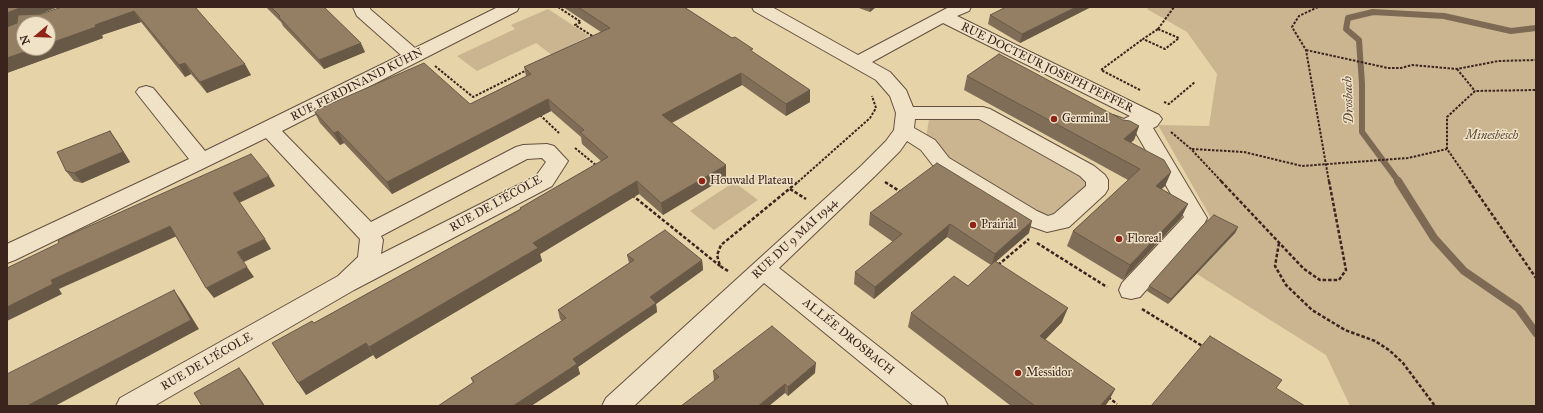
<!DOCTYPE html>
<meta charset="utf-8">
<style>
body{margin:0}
#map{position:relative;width:1543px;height:413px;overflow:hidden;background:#e7d3a8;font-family:"IM FELL Great Primer",serif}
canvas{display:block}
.frame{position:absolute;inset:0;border:8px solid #3a241d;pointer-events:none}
.north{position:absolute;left:16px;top:16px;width:40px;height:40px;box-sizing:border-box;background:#efe2c6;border:1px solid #a79682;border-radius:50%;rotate:251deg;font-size:11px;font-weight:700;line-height:16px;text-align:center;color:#3a241d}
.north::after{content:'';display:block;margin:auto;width:14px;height:18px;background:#8f2418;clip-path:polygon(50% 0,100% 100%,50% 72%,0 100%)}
</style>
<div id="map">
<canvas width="1543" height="413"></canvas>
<div class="frame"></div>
<div class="north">N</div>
</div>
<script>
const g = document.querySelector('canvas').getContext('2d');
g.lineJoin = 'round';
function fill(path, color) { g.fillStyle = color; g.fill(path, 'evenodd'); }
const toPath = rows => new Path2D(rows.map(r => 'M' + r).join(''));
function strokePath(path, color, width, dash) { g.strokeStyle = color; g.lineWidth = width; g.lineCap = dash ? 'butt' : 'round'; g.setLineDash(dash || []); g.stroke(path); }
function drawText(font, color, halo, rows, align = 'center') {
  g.font = font + ' "IM FELL Great Primer",serif'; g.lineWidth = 3; g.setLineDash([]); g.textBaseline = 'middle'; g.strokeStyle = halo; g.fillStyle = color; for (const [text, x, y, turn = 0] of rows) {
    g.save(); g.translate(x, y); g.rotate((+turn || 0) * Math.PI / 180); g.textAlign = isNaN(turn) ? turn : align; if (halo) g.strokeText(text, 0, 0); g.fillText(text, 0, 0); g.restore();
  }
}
const green = toPath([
 [1149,7,1536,7,1536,406,1350,406,1326,355,1197,274,1212,220,1158,125,1209,126,1217,74,1187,32,1147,9],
 [548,9,589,36,552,55,536,43,477,71,457,56,515,29,511,25],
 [948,118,981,118,989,121,1087,180,1088,186,1056,213,1043,215,956,164,926,137,929,120],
 [734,182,758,200,714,230,690,211]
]);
const streamFar1 = toPath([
 [1399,182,1362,132,1362,84,1359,40,1346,29,1348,18,1373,12,1444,16,1511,31,1536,28]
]);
const stream = toPath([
 [1398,181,1434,238,1464,271,1518,308,1536,333]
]);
const pathFar1 = toPath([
 [558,7,581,22,575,25,594,37],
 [1318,7,1299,16,1292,27,1306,50,1329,182],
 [1158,29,1179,38,1165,49,1143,39,1158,29],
 [1158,29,1174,7],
 [1306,50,1388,68,1401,68,1412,65,1457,69,1498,61,1536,60],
 [435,66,473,97,527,70],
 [1457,69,1475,91],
 [1140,90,1101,70,1143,39],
 [1164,102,1169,104,1195,82],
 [540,115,559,133],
 [1171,132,1191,149,1222,182],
 [575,148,597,166],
 [1192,149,1244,152,1302,166,1408,158,1447,149],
 [798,182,870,118,876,108,872,96],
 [1470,182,1447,149,1447,117,1475,91,1536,90]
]);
const path = toPath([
 [1221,181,1304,269,1320,280,1339,280,1346,270,1329,181],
 [1469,181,1536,278],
 [885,182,901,192],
 [790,189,806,199],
 [632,195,720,266],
 [1037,243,1107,287],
 [1279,243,1275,266,1286,285,1312,310,1345,330,1375,341,1389,350,1403,363,1435,406],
 [998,265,1029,239],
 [728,271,720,266,717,255,721,245,799,181],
 [1142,309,1204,347],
 [1108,397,1117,404]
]);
const minor = toPath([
 [353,7,369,7,371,10,415,48,498,7,519,7,517,11,282,131,371,222,516,147,523,145,547,144,554,146,568,161,552,186,354,290,154,406,116,406,120,398,338,276,358,257,360,239,266,138,15,260,7,263,7,244,189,159,139,96,136,92,139,88,146,86,153,88,205,151,401,55,357,16,353,7],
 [542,158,546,162,536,176,381,254,383,240,381,236,527,159,542,158],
 [752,7,772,7,858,55,949,7,971,7,969,11,957,16,1159,115,1162,119,1157,126,1153,128,1207,218,1204,224,1140,297,1131,299,1122,297,1119,290,1122,283,1184,217,1136,133,1133,131,1125,134,1118,133,1106,125,1103,121,1106,117,1113,115,1124,119,1130,116,943,23,872,62,890,72,906,90,913,107,983,107,990,109,1094,166,1105,175,1108,180,1108,189,1105,194,1069,227,1047,232,1021,223,935,168,921,150,907,141,900,151,875,176,779,268,944,398,948,406,914,406,764,283,634,406,602,406,606,398,861,166,886,141,894,130,896,113,890,96,876,80,754,11,752,7],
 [915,119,979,119,1080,176,1086,182,1086,186,1054,214,1048,216,1037,211,949,158,935,140,914,128,915,119]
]);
const wall = toPath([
 [7,7,58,7,39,14,195,7,251,75,207,93,191,74,185,77,141,22,102,35,103,38,7,73],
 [266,7,324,7,365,52,324,69,283,26,281,22],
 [563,7,684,7,810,90,810,102,786,116,742,85,672,123,726,177,663,215,639,194,540,254,542,261,376,359,373,355,306,395,314,323,520,209,520,208,601,161,582,144,581,137,551,111,392,194,344,143,340,145,320,123,314,111,470,104,526,76,524,67,601,32],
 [856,7,876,7,870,12],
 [1091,7,1020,43,988,24,990,15],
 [967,76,1123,120,1139,126,1134,140,1131,142,1171,172,1165,186,1161,189,1188,204,1181,218,1123,280,1067,246,1073,231,1128,180,964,90],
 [117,141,130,162,82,183,74,181,66,171],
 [870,213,1029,233,996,261,1062,322,1045,340,1115,389,1108,402,1105,406,1011,406,908,327,911,313,968,286,991,265,947,237,874,299,854,284,855,272,893,242,869,225],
 [1238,227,1235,233,1168,304,1147,291,1149,286],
 [627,255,702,260,703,270,656,304,657,312,578,367,580,374,531,406,438,406,473,383,471,378,562,321,560,319,558,310,629,263],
 [713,371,815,373,788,396,785,393,714,381]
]);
const shadedWall = toPath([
 [22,7,58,7,7,27,7,13],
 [870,7,876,7,870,12],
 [1076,7,1091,7,1020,43,1022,34],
 [134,11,141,22,102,35,103,38,7,73,7,58,36,48,48,48,48,44,95,25],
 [361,43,365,52,324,69,319,60],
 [185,63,191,74,185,77,179,65],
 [245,64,251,75,207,93,200,82],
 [741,73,742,85,663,127,662,115],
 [810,90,810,102,786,116,786,104],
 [548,99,551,111,392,194,387,182],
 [1139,126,1134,140,1118,153,1124,139],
 [110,131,117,141,130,162,82,183,74,173],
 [338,131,344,143,340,145,334,133],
 [726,165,726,177,663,215,661,203],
 [1171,172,1165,186,1149,201,1156,186],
 [269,176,275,186,239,203,233,193],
 [637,181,639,194,540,254,542,261,376,359,369,347,533,243],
 [1188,204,1181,218,1123,280,1130,265],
 [1032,221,1029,233,991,266,995,254],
 [950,224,947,237,874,299,875,287],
 [170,226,177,236,59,289,62,294,7,321,7,307,51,280],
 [1238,227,1235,233,1168,304,1171,299],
 [265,239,271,249,244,262,237,252],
 [702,260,703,270,656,304,657,312,578,367,580,374,531,406,513,406,573,359,650,297],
 [247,267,254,277,214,298,206,288],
 [174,290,181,300,199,329,55,406,27,406],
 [1068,308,1062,322,1035,350,1040,336],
 [366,343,373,355,306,395,298,383],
 [816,363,815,373,788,396,788,387],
 [239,368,246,377,265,406,264,406],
 [785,384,785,393,769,406,758,406],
 [1115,389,1108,402,1105,406,1100,406]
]);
const building = toPath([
 [7,7,22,7,7,13,7,7],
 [62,7,195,7,245,64,200,82,185,63,179,65,134,11,95,25,96,27,48,44,48,24,24,24,24,48,36,48,7,58,7,27,17,23,18,15,41,14,62,7],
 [271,7,324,7,361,43,319,60,279,17,280,16,271,7],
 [578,7,684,7,732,38,735,37,753,49,750,50,810,90,786,104,741,73,662,115,726,165,661,203,637,181,533,243,538,248,369,347,366,343,298,383,272,343,312,321,314,323,521,209,520,208,608,157,580,132,584,130,548,99,387,182,338,131,334,133,314,111,424,63,470,104,531,74,524,67,610,28,578,7],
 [1006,7,1076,7,1022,34,990,15,1006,7],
 [999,54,1123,120,1130,121,1139,126,1124,139,1164,160,1171,172,1156,186,1188,204,1130,265,1073,231,1140,169,967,76,999,54],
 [110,131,123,152,74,173,66,171,57,152,110,131],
 [251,154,269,176,233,193,265,239,237,252,247,267,206,288,170,226,51,280,53,284,7,307,7,268,59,243,58,240,251,154],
 [937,163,1032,221,995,254,950,224,875,287,855,272,902,234,870,213,937,163],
 [1214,215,1238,227,1171,299,1149,286,1204,224,1214,215],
 [665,230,702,260,650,297,656,303,573,359,577,364,513,406,438,406,474,382,471,378,566,318,558,310,634,260,627,255,665,230],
 [995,261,1068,308,1040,336,1115,389,1100,406,1035,406,911,313,954,276,968,286,995,261],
 [174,290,191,320,27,406,7,406,7,374,174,290],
 [772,326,816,363,788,387,785,384,758,406,681,406,719,377,713,371,772,326],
 [1210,336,1282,380,1276,388,1305,406,1151,406,1210,336],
 [239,368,264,406,202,406,194,393,239,368]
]);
const markers = [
 [1054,119,4,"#8f2418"],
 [702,181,4,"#8f2418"],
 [973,225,4,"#8f2418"],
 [1119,239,4,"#8f2418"],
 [1018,373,4,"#8f2418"]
];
const streetNames = [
 ["RUE DOCTEUR JOSEPH PEFFER",1047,68,26],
 ["RUE FERDINAND KUHN",357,85,-27],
 ["RUE DE L'ÉCOLE",496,204,-29],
 ["RUE DU 9 MAI 1944",795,239,-43],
 ["ALLÉE DROSBACH",848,337,39],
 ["RUE DE L'ÉCOLE",207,362,-30]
];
const poiNames = [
 ["Germinal",1062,119],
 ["Houwald Plateau",710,181],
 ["Prairial",981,225],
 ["Floreal",1127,239],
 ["Messidor",1026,373]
];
const parkNames = [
 ["Minesbësch",1492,136]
];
const waterNames = [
 ["Drosbach",1349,100,-92]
];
fill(green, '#cab590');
strokePath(streamFar1, '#7e6a54', 6);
strokePath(stream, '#7e6a54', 8);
strokePath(minor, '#655040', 2);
strokePath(pathFar1, '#3a241d', 2, [2.5, 1.5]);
strokePath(path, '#3a241d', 2.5, [3.5, 2]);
fill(minor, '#efe2c6');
fill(wall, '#7f6d57');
fill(shadedWall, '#685947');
fill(building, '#947f65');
strokePath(building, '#685947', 1);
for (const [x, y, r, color] of markers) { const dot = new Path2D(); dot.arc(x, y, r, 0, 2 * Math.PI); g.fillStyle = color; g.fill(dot); strokePath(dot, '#efe2c6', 1.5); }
drawText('12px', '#3a241d', '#efe2c6', streetNames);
drawText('12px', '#3a241d', '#efe2c6', poiNames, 'left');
drawText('italic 12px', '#5e483a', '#efe2c6', parkNames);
drawText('italic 13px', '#5c4739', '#efe2c6', waterNames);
</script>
